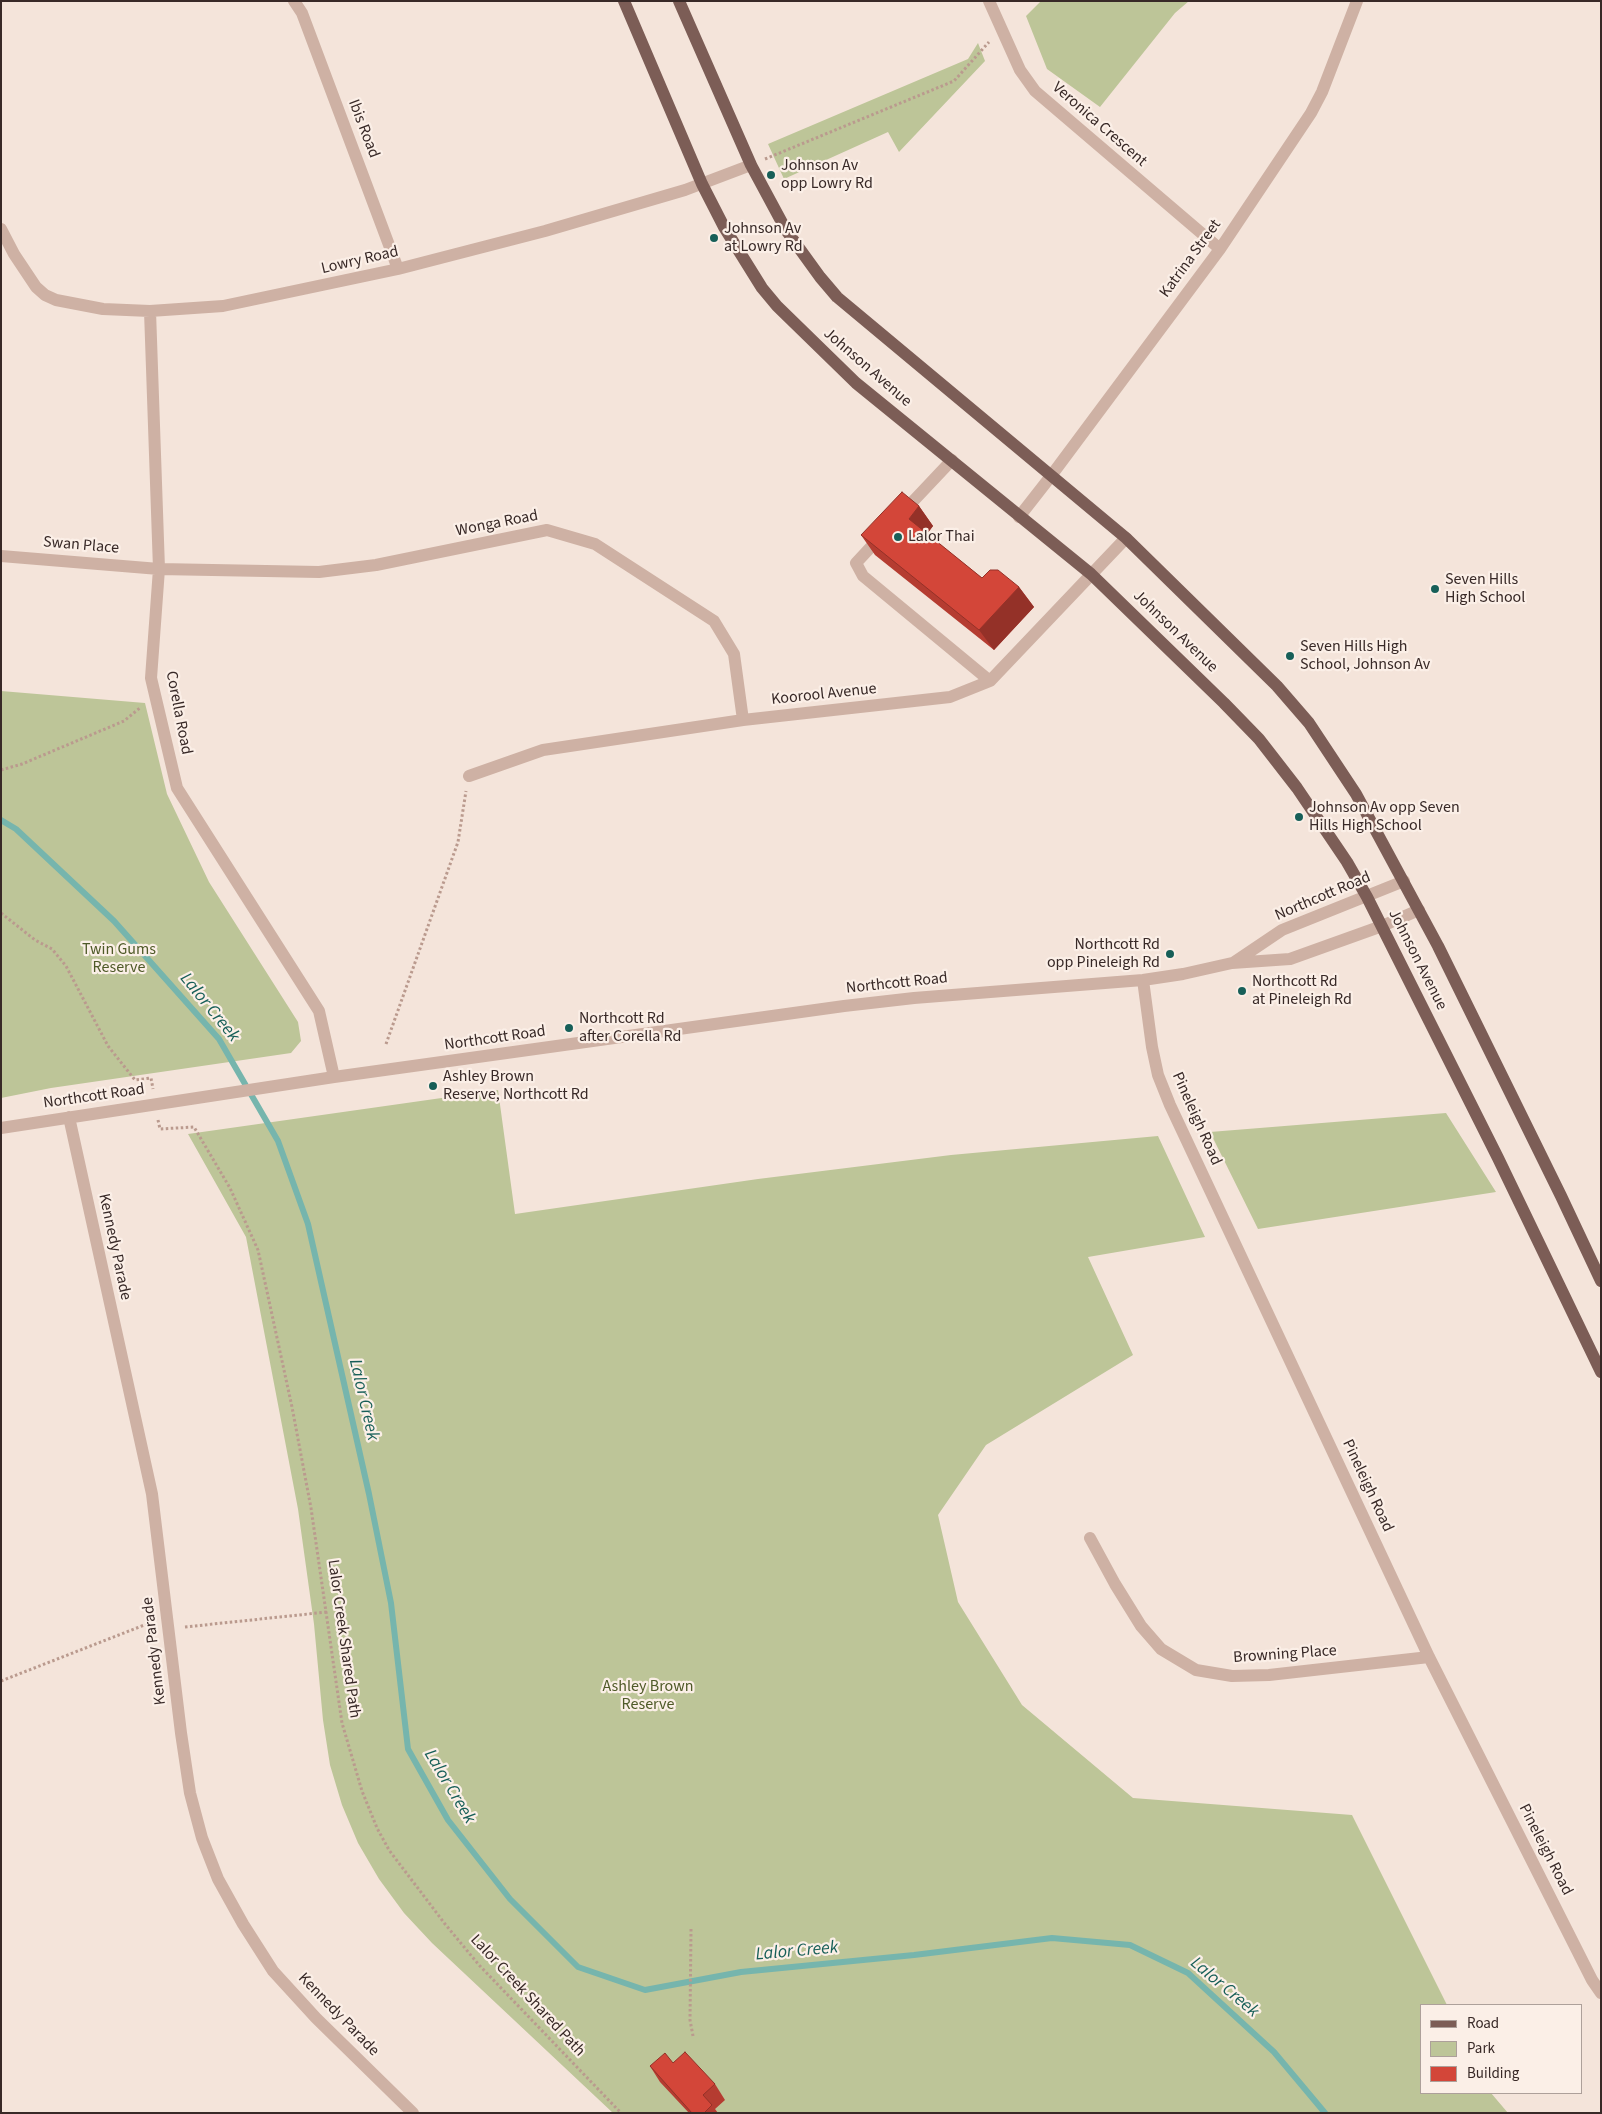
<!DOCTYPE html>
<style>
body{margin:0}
#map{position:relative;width:1602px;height:2114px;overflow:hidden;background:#f4e4da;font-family:"Source Sans 3",sans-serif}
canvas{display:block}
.frame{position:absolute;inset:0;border:2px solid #382927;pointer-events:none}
.legend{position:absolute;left:1420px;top:2004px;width:162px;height:90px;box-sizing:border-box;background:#fbefe7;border:1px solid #ada09a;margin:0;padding:6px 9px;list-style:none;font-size:15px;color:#382927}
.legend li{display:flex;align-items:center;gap:10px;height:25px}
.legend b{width:25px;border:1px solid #ada09a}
</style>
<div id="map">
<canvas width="1602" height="2114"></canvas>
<div class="frame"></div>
<ul class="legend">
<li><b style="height:6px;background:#7c5d56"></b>Road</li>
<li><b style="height:14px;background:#bdc598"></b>Park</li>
<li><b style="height:14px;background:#d34639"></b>Building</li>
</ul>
</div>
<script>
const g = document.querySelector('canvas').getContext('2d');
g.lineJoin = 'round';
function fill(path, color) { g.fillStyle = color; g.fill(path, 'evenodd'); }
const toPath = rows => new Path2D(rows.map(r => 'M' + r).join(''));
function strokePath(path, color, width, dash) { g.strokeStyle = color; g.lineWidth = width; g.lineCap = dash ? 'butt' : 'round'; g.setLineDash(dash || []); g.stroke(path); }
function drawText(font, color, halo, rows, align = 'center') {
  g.font = font + ' "Source Sans 3",sans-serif'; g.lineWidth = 4.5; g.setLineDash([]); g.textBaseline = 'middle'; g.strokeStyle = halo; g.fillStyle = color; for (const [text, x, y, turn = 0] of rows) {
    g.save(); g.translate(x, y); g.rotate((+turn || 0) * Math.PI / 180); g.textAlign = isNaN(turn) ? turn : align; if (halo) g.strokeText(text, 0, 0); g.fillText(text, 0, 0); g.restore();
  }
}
const green = toPath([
 [1041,1,1189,1,1175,13,1100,107,1047,69,1026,16],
 [978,43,985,61,899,152,888,132,784,179,768,144,968,59],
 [1,691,145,703,167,794,209,882,298,1022,301,1041,291,1053,51,1088,1,1098],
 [498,1090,515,1214,758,1179,951,1155,1158,1136,1205,1237,1088,1257,1133,1355,986,1445,938,1515,958,1602,1022,1705,1133,1798,1352,1815,1447,2005,1421,2005,1421,2093,1491,2093,1508,2113,613,2113,432,1943,404,1913,379,1879,358,1843,342,1805,330,1765,323,1720,314,1624,298,1509,246,1237,188,1134],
 [1446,1113,1496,1192,1258,1229,1210,1132]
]);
const stream = toPath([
 [1,820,16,829,114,921,219,1039,278,1141,308,1224,369,1494,391,1603,408,1749,448,1820,510,1899,578,1967,645,1990,741,1972,914,1955,1052,1938,1130,1945,1188,1973,1274,2052,1325,2113]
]);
const path = toPath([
 [765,159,954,81,989,42],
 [1,770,22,764,124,721,141,707],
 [1,913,35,940,52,949,66,966,108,1046,135,1080,151,1078,153,1089],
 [386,1044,458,842,466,791],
 [158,1120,160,1129,194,1127,230,1188,258,1250,292,1407,311,1508,342,1723,362,1791,377,1828,389,1850,445,1924,479,1965,621,2113],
 [185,1627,327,1612],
 [1,1681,152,1622],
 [691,1929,690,2020,693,2036]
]);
const minor = toPath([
 [294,1,302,13,398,269],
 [989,1,1020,70,1035,91,1220,249],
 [1,229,14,254,36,287,45,295,56,300,103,309,150,311,223,306,398,269,545,231,685,190,751,165],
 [150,311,159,569,151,678,177,788,319,1011,334,1077],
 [902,513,952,460],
 [1019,517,1051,476,1220,249,1311,113,1322,92,1357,1],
 [882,535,856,563,863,576,990,681],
 [1,556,159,569,319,572,376,565,547,530,595,544,714,621,734,654,743,720],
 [469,776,543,750,743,720,950,697,990,681,1126,538],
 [1233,963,1282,930,1404,881],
 [1143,980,1152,1047,1158,1075,1170,1105,1429,1657,1592,1980,1601,1993],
 [69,1117,152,1494,181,1733,190,1793,202,1838,218,1879,243,1924,273,1971,316,2018,413,2113],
 [1,1128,334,1077,844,1006,914,998,1143,980,1183,974,1232,963,1290,959,1382,926,1419,910],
 [1090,1538,1115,1584,1141,1626,1161,1649,1196,1670,1232,1676,1269,1675,1429,1657]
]);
const major = toPath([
 [624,1,702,184,724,227,762,288,777,306,856,383,1091,574,1224,703,1259,739,1297,788,1347,862,1367,897,1498,1158,1601,1372],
 [679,1,751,165,786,230,820,277,837,297,1126,538,1277,686,1309,723,1356,794,1438,946,1561,1196,1601,1281]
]);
const wall = toPath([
 [919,506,933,526,927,534,982,578,1019,587,1034,607,994,650,875,555,861,535],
 [673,2063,715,2084,725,2100,715,2109,718,2113,689,2113,660,2082,650,2066]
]);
const shadedWall = toPath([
 [919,506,933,526,923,539,909,519],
 [1019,587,1034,607,994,650,979,630]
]);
const building = toPath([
 [902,492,919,506,909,519,982,578,990,570,998,570,1019,587,979,630,861,535,902,492],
 [685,2052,715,2084,703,2095,712,2105,704,2113,692,2113,650,2066,665,2053,673,2063,685,2052]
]);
const markers = [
 [771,175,5,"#175f58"],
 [714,238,5,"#175f58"],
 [898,537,5,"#175f58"],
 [1435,589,5,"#175f58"],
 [1290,656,5,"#175f58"],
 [1299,817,5,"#175f58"],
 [1170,954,5,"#175f58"],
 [1242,991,5,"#175f58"],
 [569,1028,5,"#175f58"],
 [433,1086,5,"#175f58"]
];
const streetNames = [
 ["Veronica Crescent",1099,125,41],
 ["Ibis Road",363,129,69],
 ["Katrina Street",1191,259,-54],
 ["Lowry Road",360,261,-13],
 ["Johnson Avenue",867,368,41],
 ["Wonga Road",497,524,-11],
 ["Swan Place",81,546,5],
 ["Johnson Avenue",1175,632,44],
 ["Koorool Avenue",824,695,-6],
 ["Corella Road",178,713,79],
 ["Northcott Road",1323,897,-23],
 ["Johnson Avenue",1417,960,63],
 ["Northcott Road",897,984,-6],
 ["Northcott Road",495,1039,-8],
 ["Northcott Road",94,1097,-8],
 ["Pineleigh Road",1196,1119,66],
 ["Kennedy Parade",114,1247,78],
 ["Pineleigh Road",1367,1486,65],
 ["Lalor Creek Shared Path",343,1639,82],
 ["Kennedy Parade",155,1651,-97],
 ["Browning Place",1285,1655,-4],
 ["Pineleigh Road",1545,1850,63],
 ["Lalor Creek Shared Path",527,1996,47],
 ["Kennedy Parade",338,2015,46]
];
const poiNames = [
 ["Johnson Av",781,166],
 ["opp Lowry Rd",781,184],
 ["Johnson Av",724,229],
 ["at Lowry Rd",724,247],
 ["Lalor Thai",908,537],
 ["Seven Hills",1445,580],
 ["High School",1445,598],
 ["Seven Hills High",1300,647],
 ["School, Johnson Av",1300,665],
 ["Johnson Av opp Seven",1309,808],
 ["Hills High School",1309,826],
 ["Northcott Rd",1160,945,"right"],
 ["opp Pineleigh Rd",1160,963,"right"],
 ["Northcott Rd",1252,982],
 ["at Pineleigh Rd",1252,1000],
 ["Northcott Rd",579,1019],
 ["after Corella Rd",579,1037],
 ["Ashley Brown",443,1077],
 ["Reserve, Northcott Rd",443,1095]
];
const parkNames = [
 ["Twin Gums",119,950],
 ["Reserve",119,968],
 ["Ashley Brown",648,1687],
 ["Reserve",648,1705]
];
const waterNames = [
 ["Lalor Creek",209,1008,51],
 ["Lalor Creek",363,1400,77],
 ["Lalor Creek",449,1787,59],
 ["Lalor Creek",797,1952,-5],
 ["Lalor Creek",1224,1988,40]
];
fill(green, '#bdc598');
strokePath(stream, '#76b5ad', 6);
strokePath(path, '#ba9a8e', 3, [2.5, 2.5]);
strokePath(minor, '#ceb1a4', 12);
strokePath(major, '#7c5d56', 12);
fill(wall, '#b53c31');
fill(shadedWall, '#943128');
fill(building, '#d34639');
strokePath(building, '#943128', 1);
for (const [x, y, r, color] of markers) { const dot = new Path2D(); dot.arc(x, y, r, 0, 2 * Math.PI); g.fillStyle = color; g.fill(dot); strokePath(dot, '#fbefe7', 2); }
drawText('16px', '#382927', '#fbefe7', streetNames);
drawText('16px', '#382927', '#fbefe7', poiNames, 'left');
drawText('16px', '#4f5a28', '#fbefe7', parkNames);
drawText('italic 18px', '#175f58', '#fbefe7', waterNames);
</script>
